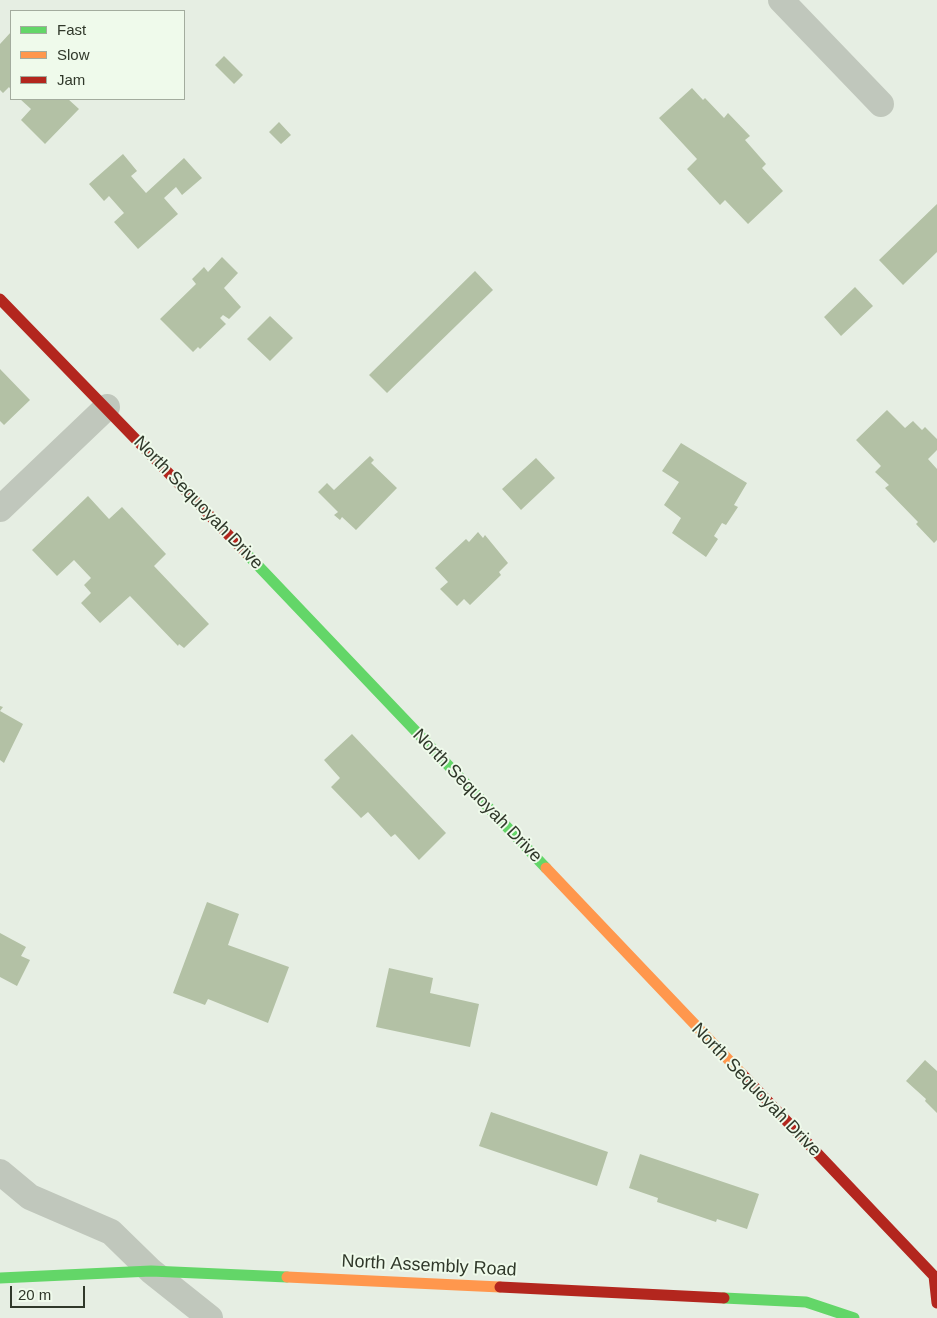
<!DOCTYPE html>
<style>
body{margin:0}
#map{position:relative;width:937px;height:1318px;overflow:hidden;background:#e6eee3;font-family:Helvetica,sans-serif}
canvas{display:block}
.legend{position:absolute;left:10px;top:10px;width:175px;height:90px;box-sizing:border-box;background:#effaeb;border:1px solid #a3ac9e;margin:0;padding:6px 9px;list-style:none;font-size:15px;color:#30382a}
.legend li{display:flex;align-items:center;gap:10px;height:25px}
.legend b{width:25px;border:1px solid #a3ac9e}
.scale{position:absolute;left:10px;top:1286px;width:75px;height:22px;box-sizing:border-box;border:2px solid #30382a;border-top:0;padding-left:6px;font-size:15px;line-height:18px;white-space:nowrap;color:#30382a;-webkit-text-stroke:4px #effaeb;paint-order:stroke}
</style>
<div id="map">
<canvas width="937" height="1318"></canvas>
<ul class="legend">
<li><b style="height:6px;background:#63d668"></b>Fast</li>
<li><b style="height:6px;background:#ff974d"></b>Slow</li>
<li><b style="height:6px;background:#b3261e"></b>Jam</li>
</ul>
<div class="scale">20 m</div>
</div>
<script>
const g = document.querySelector('canvas').getContext('2d');
g.lineJoin = 'round';
function fill(path, color) { g.fillStyle = color; g.fill(path, 'evenodd'); }
const toPath = rows => new Path2D(rows.map(r => 'M' + r).join(''));
function strokePath(path, color, width, dash) { g.strokeStyle = color; g.lineWidth = width; g.lineCap = dash ? 'butt' : 'round'; g.setLineDash(dash || []); g.stroke(path); }
function drawText(font, color, halo, rows, align = 'center') {
  g.font = font + ' Helvetica,sans-serif'; g.lineWidth = 4; g.setLineDash([]); g.textBaseline = 'middle'; g.strokeStyle = halo; g.fillStyle = color; for (const [text, x, y, turn = 0] of rows) {
    g.save(); g.translate(x, y); g.rotate((+turn || 0) * Math.PI / 180); g.textAlign = isNaN(turn) ? turn : align; if (halo) g.strokeText(text, 0, 0); g.fillText(text, 0, 0); g.restore();
  }
}
const building = toPath([
 [11,32,11,90,9,87,3,93,0,90,0,44],
 [224,56,243,75,234,84,215,65],
 [692,88,703,100,705,98,724,118,728,113,750,136,745,140,766,164,762,168,783,191,748,224,725,200,720,205,687,169,697,159,659,118],
 [20,99,68,99,79,109,45,144,21,120,31,109],
 [279,122,291,135,281,144,269,132],
 [123,154,137,171,131,176,146,193,184,158,202,178,182,195,176,187,164,198,178,214,138,249,114,222,124,213,109,196,104,201,89,184],
 [937,204,937,252,903,285,879,260],
 [222,257,238,273,224,288,241,307,229,319,223,315,220,318,226,324,200,349,198,347,193,352,160,319,196,284,192,279,204,267,208,272],
 [475,271,493,290,387,393,369,375],
 [855,287,873,306,841,336,824,317],
 [270,316,293,338,270,361,247,339],
 [0,369,30,400,4,425,0,421],
 [887,410,905,428,913,421,922,430,925,427,937,439,937,450,928,459,937,469,937,540,934,543,916,524,918,522,885,488,889,485,875,472,881,466,856,440],
 [681,443,747,483,734,505,738,507,726,525,722,523,714,536,718,539,706,557,672,533,681,518,664,505,679,482,662,471],
 [370,456,374,460,371,463,397,488,356,530,342,517,340,520,334,515,338,512,318,492,327,483,334,490],
 [536,458,555,478,521,510,502,489],
 [88,496,109,519,122,507,166,554,154,566,209,624,184,648,179,644,178,646,130,596,100,623,81,603,91,593,84,585,91,578,74,560,57,576,32,550],
 [478,532,483,538,485,535,508,563,499,572,501,575,470,605,464,599,457,606,440,589,448,582,435,568,466,539,469,542],
 [0,706,3,707,0,711,23,724,4,763,0,760],
 [352,734,446,833,419,860,395,834,391,837,368,812,361,818,331,787,340,778,324,760],
 [207,902,239,914,228,945,289,967,268,1023,208,999,205,1005,173,993],
 [0,933,26,947,21,956,30,960,17,986,0,977],
 [389,968,433,978,430,993,479,1004,470,1047,376,1027],
 [925,1060,937,1071,937,1113,925,1101,926,1099,906,1081],
 [491,1112,608,1152,597,1186,479,1146],
 [640,1154,759,1194,747,1229,717,1219,716,1222,657,1202,658,1198,629,1188]
]);
const street = toPath([
 [781,0,881,104],
 [0,509,107,407],
 [0,1172,30,1197,111,1232,151,1271,210,1318]
]);
const fast = toPath([
 [246,553,546,868],
 [0,1278,151,1271,287,1277],
 [724,1298,806,1302,854,1318]
]);
const slow = toPath([
 [546,868,742,1074],
 [287,1277,500,1287]
]);
const jam = toPath([
 [0,299,246,553],
 [742,1074,934,1276,937,1303],
 [500,1287,724,1298]
]);
const streetNames = [
 ["North Sequoyah Drive",198,503,46],
 ["North Sequoyah Drive",477,796,46],
 ["North Sequoyah Drive",756,1090,46],
 ["North Assembly Road",429,1266,3]
];
fill(building, '#b3c1a5');
strokePath(street, '#c0c7bc', 26);
strokePath(fast, '#63d668', 11);
strokePath(slow, '#ff974d', 11);
strokePath(jam, '#b3261e', 11);
drawText('18px', '#30382a', '#effaeb', streetNames);
</script>
